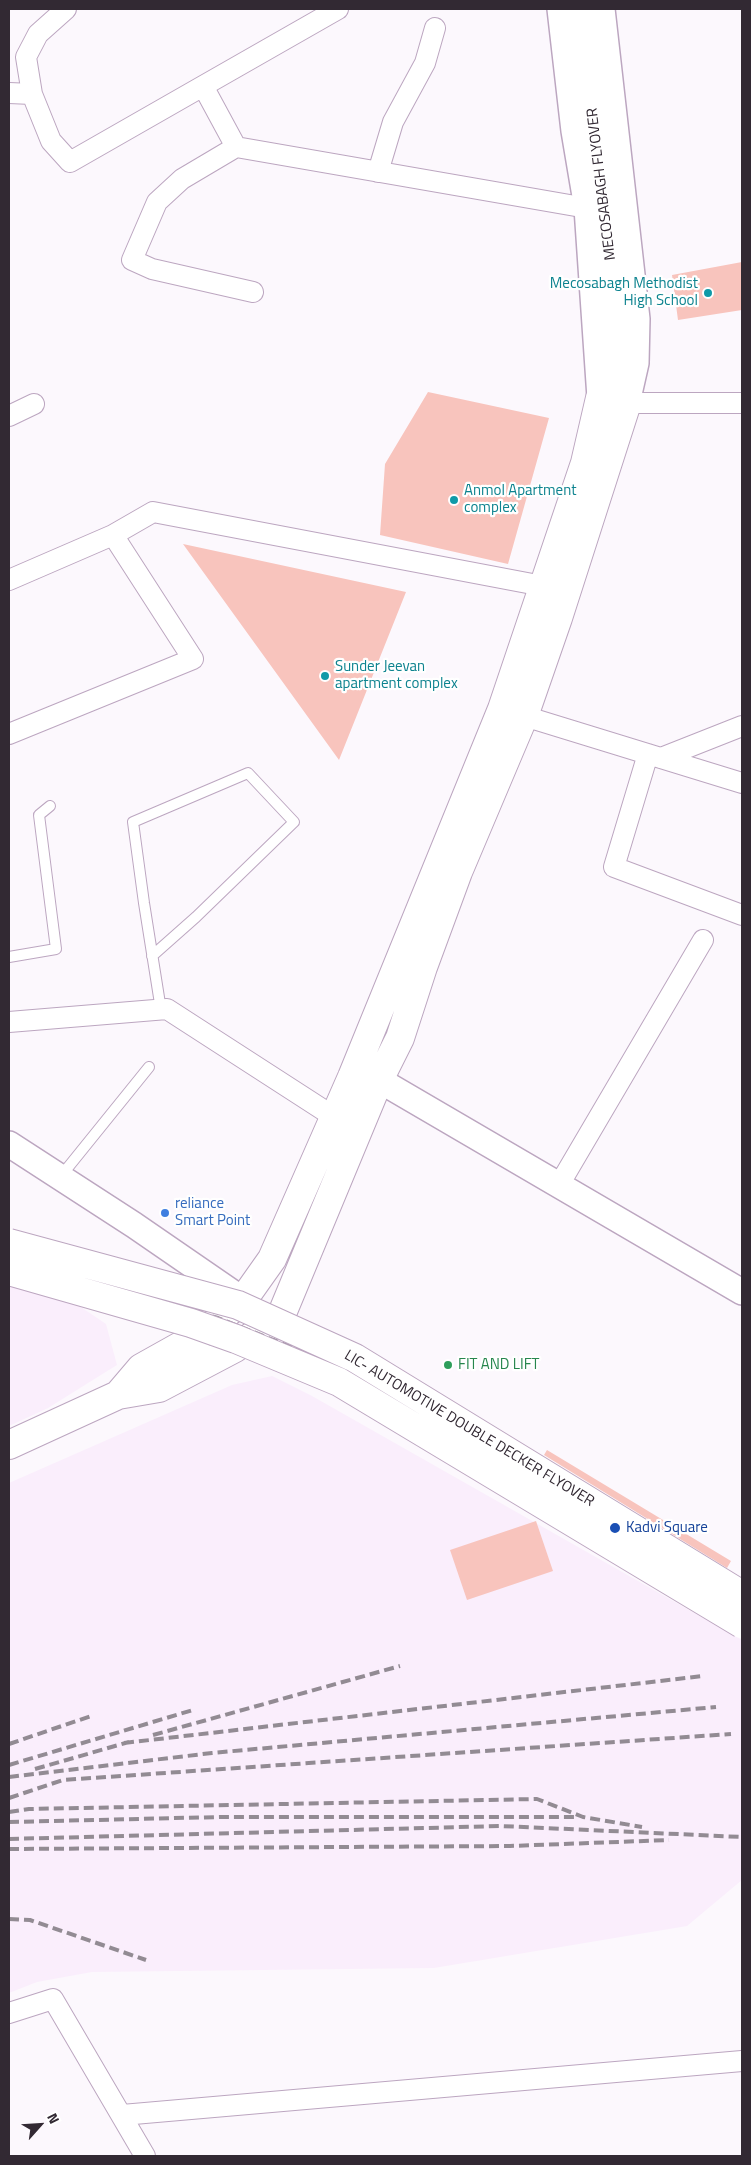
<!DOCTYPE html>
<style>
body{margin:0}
#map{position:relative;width:751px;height:2165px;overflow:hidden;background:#fcf8fd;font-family:"Titillium Web",sans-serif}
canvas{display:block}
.frame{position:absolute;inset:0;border:10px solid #322933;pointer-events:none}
.north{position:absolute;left:15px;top:2100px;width:50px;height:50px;-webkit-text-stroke:4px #fff;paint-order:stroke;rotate:64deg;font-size:14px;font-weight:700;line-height:20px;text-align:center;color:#322933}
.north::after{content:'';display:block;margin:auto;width:18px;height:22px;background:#322933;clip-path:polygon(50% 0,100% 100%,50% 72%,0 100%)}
</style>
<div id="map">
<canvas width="751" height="2165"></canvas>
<div class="frame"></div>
<div class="north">N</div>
</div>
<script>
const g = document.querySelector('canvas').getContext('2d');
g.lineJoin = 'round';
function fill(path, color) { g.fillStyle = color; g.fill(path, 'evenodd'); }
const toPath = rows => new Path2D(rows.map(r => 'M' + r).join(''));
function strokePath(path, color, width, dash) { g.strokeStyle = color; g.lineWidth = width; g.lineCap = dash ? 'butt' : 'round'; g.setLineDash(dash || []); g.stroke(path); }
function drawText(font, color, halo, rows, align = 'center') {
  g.font = font + ' "Titillium Web",sans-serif'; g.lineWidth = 4.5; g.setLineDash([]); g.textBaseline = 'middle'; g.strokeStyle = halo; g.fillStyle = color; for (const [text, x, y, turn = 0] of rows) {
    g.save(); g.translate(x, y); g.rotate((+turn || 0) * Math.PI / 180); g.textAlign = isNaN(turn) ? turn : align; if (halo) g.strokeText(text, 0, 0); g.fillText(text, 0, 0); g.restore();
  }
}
const built = toPath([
 [9,1285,69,1299,106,1324,117,1365,48,1408,9,1426],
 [272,1376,312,1396,742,1640,742,1880,687,1926,434,1968,92,1972,37,1982,9,1993,9,1483,232,1385]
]);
const building = toPath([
 [742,262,742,310,678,320,672,275],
 [428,392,549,418,508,564,380,535,385,464],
 [183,544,406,592,339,760],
 [547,1450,731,1561,727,1568,544,1455],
 [536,1521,553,1571,467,1600,450,1550]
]);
const service = toPath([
 [152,956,196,917,294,822,248,773,133,822,144,903,161,1010],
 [9,957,56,949,39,815,50,806],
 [61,1176,149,1067]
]);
const minor = toPath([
 [66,9,38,34,26,57,32,94,51,141,70,162,203,86,236,147,587,208],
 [203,86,338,9],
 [9,93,32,94],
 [236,147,182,179,157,202,132,260,152,269,253,292],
 [378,172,393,122,425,63,435,28],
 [627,403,742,403],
 [9,416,34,404],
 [9,580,113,535,153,512,543,586],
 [511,712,742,783],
 [9,734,193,659,113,535],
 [648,754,614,867,742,915],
 [661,758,742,726],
 [9,1022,167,1009,345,1124],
 [559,1185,703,940],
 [9,2013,53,1999,145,2156],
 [122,2115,742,2061]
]);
const tertiary = toPath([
 [560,9,574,131,587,208,600,398],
 [602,9,637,319,636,363,627,403],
 [360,1078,379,1080,742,1292],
 [9,1144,134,1225,243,1300]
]);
const secondary = toPath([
 [118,1395,141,1368,200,1335,243,1300,272,1259,352,1077,502,709,585,463,600,398,614,389],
 [9,1445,118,1395,159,1388,235,1348,281,1316,379,1080,400,1038,423,967,458,872,524,716,558,618,627,403,614,389,616,318,582,9]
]);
const rail = toPath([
 [9,1254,221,1309,321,1347,742,1601],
 [9,1264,218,1318,316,1357,742,1612],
 [153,1735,400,1666],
 [124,1743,703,1676],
 [9,1744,94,1715],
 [9,1765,193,1710],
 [35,1769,129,1742],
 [9,1777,212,1753,716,1707],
 [9,1798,63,1780,731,1734],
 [9,1812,29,1809,537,1799,583,1817,642,1827],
 [9,1822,221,1817,576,1817],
 [9,1839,501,1826,742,1837],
 [9,1849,510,1846,669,1840],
 [9,1919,30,1920,146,1960]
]);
const primaryBridge = toPath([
 [9,1243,238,1305,355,1358,742,1595],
 [9,1271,191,1323,236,1339,339,1382,742,1624]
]);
const markers = [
 [708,293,5,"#0f9aa8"],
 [454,500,5,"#0f9aa8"],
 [325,676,5,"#0f9aa8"],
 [165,1213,5,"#3f7fe0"],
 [448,1365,5,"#2e9e5b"],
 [615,1528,6,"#1a4fb4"]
];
const streetNames = [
 ["MECOSABAGH FLYOVER",602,184,-97],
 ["LIC- AUTOMOTIVE DOUBLE DECKER FLYOVER",469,1429,31]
];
const cultureNames = [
 ["Mecosabagh Methodist",698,284,"right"],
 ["High School",698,301,"right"],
 ["Anmol Apartment",464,491],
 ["complex",464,508],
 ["Sunder Jeevan",335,667],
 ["apartment complex",335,684]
];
const shopNames = [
 ["reliance",175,1204],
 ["Smart Point",175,1221]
];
const leisureNames = [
 ["FIT AND LIFT",458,1365]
];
const transitNames = [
 ["Kadvi Square",626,1528]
];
fill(built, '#faeefc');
fill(building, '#f8c4bd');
strokePath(service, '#bca6c0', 12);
strokePath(minor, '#bca6c0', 22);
strokePath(tertiary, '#bca6c0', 28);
strokePath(secondary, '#bca6c0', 30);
strokePath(service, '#fff', 10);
strokePath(minor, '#fff', 20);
strokePath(tertiary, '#fff', 25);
strokePath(secondary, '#fff', 28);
strokePath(rail, '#928b93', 4, [10, 5]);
strokePath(primaryBridge, '#bca6c0', 30, []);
strokePath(primaryBridge, '#fff', 28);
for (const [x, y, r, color] of markers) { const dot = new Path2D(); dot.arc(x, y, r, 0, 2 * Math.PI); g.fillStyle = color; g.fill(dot); strokePath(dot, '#fff', 2); }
drawText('15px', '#322933', '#fff', streetNames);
drawText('15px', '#0d838f', '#fff', cultureNames, 'left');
drawText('15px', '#366cbe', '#fff', shopNames, 'left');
drawText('15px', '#27864d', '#fff', leisureNames, 'left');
drawText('15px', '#164399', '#fff', transitNames, 'left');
</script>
